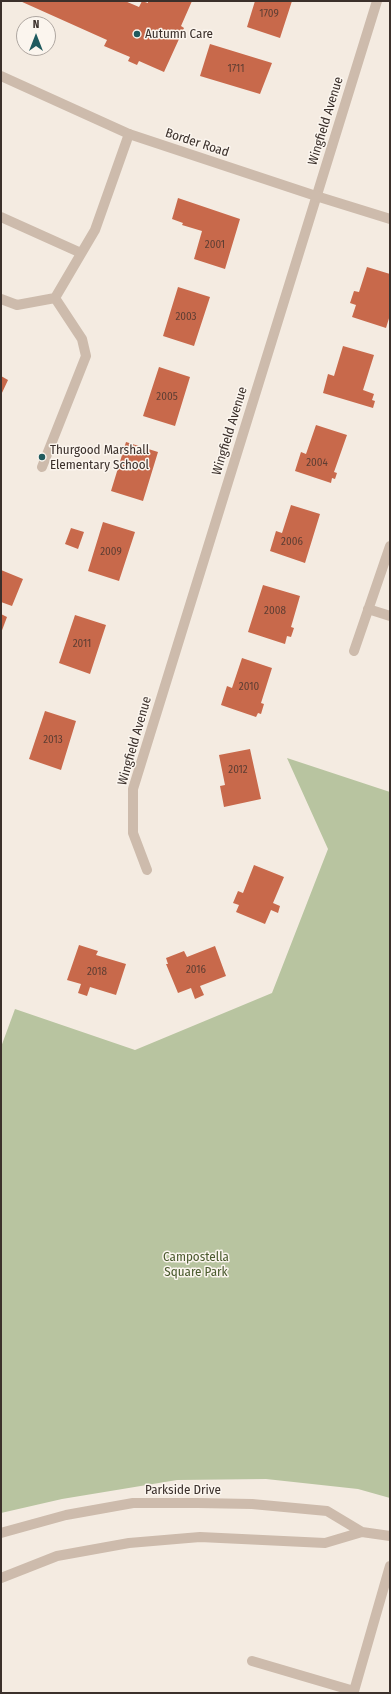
<!DOCTYPE html>
<style>
body{margin:0}
#map{position:relative;width:391px;height:1694px;overflow:hidden;background:#f4ebe1;font-family:"Fira Sans Condensed",sans-serif}
canvas{display:block}
.frame{position:absolute;inset:0;border:2px solid #3b302b;pointer-events:none}
.north{position:absolute;left:16px;top:16px;width:40px;height:40px;box-sizing:border-box;background:#fbf5ee;border:1px solid #aea6a0;border-radius:50%;rotate:0deg;font-size:11px;font-weight:700;line-height:16px;text-align:center;color:#3b302b}
.north::after{content:'';display:block;margin:auto;width:14px;height:18px;background:#1f5a5e;clip-path:polygon(50% 0,100% 100%,50% 72%,0 100%)}
</style>
<div id="map">
<canvas width="391" height="1694"></canvas>
<div class="frame"></div>
<div class="north">N</div>
</div>
<script>
const g = document.querySelector('canvas').getContext('2d');
g.lineJoin = 'round';
function fill(path, color) { g.fillStyle = color; g.fill(path, 'evenodd'); }
const toPath = rows => new Path2D(rows.map(r => 'M' + r).join(''));
function strokePath(path, color, width, dash) { g.strokeStyle = color; g.lineWidth = width; g.lineCap = dash ? 'butt' : 'round'; g.setLineDash(dash || []); g.stroke(path); }
function drawText(font, color, halo, rows, align = 'center') {
  g.font = font + ' "Fira Sans Condensed",sans-serif'; g.lineWidth = 3; g.setLineDash([]); g.textBaseline = 'middle'; g.strokeStyle = halo; g.fillStyle = color; for (const [text, x, y, turn = 0] of rows) {
    g.save(); g.translate(x, y); g.rotate((+turn || 0) * Math.PI / 180); g.textAlign = isNaN(turn) ? turn : align; if (halo) g.strokeText(text, 0, 0); g.fillText(text, 0, 0); g.restore();
  }
}
const green = toPath([
 [287,758,390,792,390,1498,358,1489,266,1479,177,1480,62,1499,1,1513,1,1047,15,1009,135,1050,272,993,328,849]
]);
const building = toPath([
 [20,1,125,1,139,7,142,1,148,3,148,1,192,1,181,26,184,28,164,72,139,61,137,65,128,61,130,57,104,46,107,40],
 [255,1,292,1,280,38,247,27],
 [210,44,272,63,260,94,200,76],
 [178,198,240,219,225,269,194,259,202,231,182,225,183,223,172,219],
 [367,267,390,274,390,315,386,328,352,317,356,305,350,303,354,291,359,292],
 [178,287,210,297,194,346,163,336],
 [343,346,374,355,363,390,374,394,372,400,375,401,373,408,323,393,328,374,334,376],
 [159,367,190,377,175,426,143,416],
 [1,376,8,380,1,395],
 [316,425,347,435,334,472,337,473,335,479,332,478,331,483,295,471,301,452,306,454],
 [126,442,158,452,143,501,111,491],
 [291,505,320,514,305,563,270,551,276,531,282,533],
 [103,522,135,532,119,581,88,571],
 [71,528,84,532,78,549,65,544],
 [1,570,23,579,12,606,1,602],
 [263,585,300,596,291,627,294,628,291,637,287,636,285,644,248,632],
 [1,614,7,617,1,633],
 [75,615,106,625,90,674,59,663],
 [242,658,272,668,261,703,264,704,261,714,258,713,256,717,221,705,227,686,232,688],
 [45,711,76,721,61,770,29,759],
 [250,749,261,799,224,807,220,786,225,785,219,755],
 [254,865,284,877,273,903,280,906,278,913,271,910,265,924,236,912,239,905,233,903,238,891,243,893],
 [79,945,98,951,96,955,126,964,116,995,90,987,87,996,78,993,81,984,67,980],
 [215,946,226,976,200,986,204,995,195,999,191,988,178,993,166,964,168,964,166,958,184,951,187,957]
]);
const service = toPath([
 [1,217,81,253],
 [1,299,17,305,55,298,95,230,129,134],
 [42,467,86,356,82,339,55,298],
 [368,609,390,616],
 [354,651,390,546],
 [252,1661,354,1691,390,1566]
]);
const minor = toPath([
 [147,870,133,833,133,789,377,1]
]);
const tertiary = toPath([
 [1,76,129,134,316,196,390,219],
 [1,1533,66,1515,133,1503,198,1503,252,1504,327,1511,362,1532,390,1536],
 [1,1578,57,1556,129,1543,200,1537,325,1543,362,1532]
]);
const markers = [
 [137,34,4,"#1f5a5e"],
 [42,457,4,"#1f5a5e"]
];
const numberNames = [
 ["1709",269,14],
 ["1711",236,69],
 ["2001",215,245],
 ["2003",186,317],
 ["2005",167,397],
 ["2004",317,463],
 ["2006",292,542],
 ["2009",111,552],
 ["2008",275,611],
 ["2011",82,644],
 ["2010",249,687],
 ["2013",53,740],
 ["2012",238,770],
 ["2016",196,970],
 ["2018",97,972]
];
const poiNames = [
 ["Autumn Care",145,34],
 ["Thurgood Marshall",50,450],
 ["Elementary School",50,465]
];
const streetNames = [
 ["Wingfield Avenue",326,121,-73],
 ["Border Road",197,143,18],
 ["Wingfield Avenue",230,431,-73],
 ["Wingfield Avenue",135,741,-74],
 ["Parkside Drive",183,1490]
];
const parkNames = [
 ["Campostella",196,1257],
 ["Square Park",196,1272]
];
fill(green, '#b8c4a0');
fill(building, '#c8694b');
strokePath(service, '#cdbbac', 10);
strokePath(minor, '#cdbbac', 10);
strokePath(tertiary, '#cdbbac', 10);
for (const [x, y, r, color] of markers) { const dot = new Path2D(); dot.arc(x, y, r, 0, 2 * Math.PI); g.fillStyle = color; g.fill(dot); strokePath(dot, '#fbf5ee', 1.5); }
drawText('11px', '#5e3e33', null, numberNames);
drawText('13px', '#3b302b', '#fbf5ee', poiNames, 'left');
drawText('13px', '#3b302b', '#fbf5ee', streetNames);
drawText('13px', '#4a5a2e', '#fbf5ee', parkNames);
</script>
